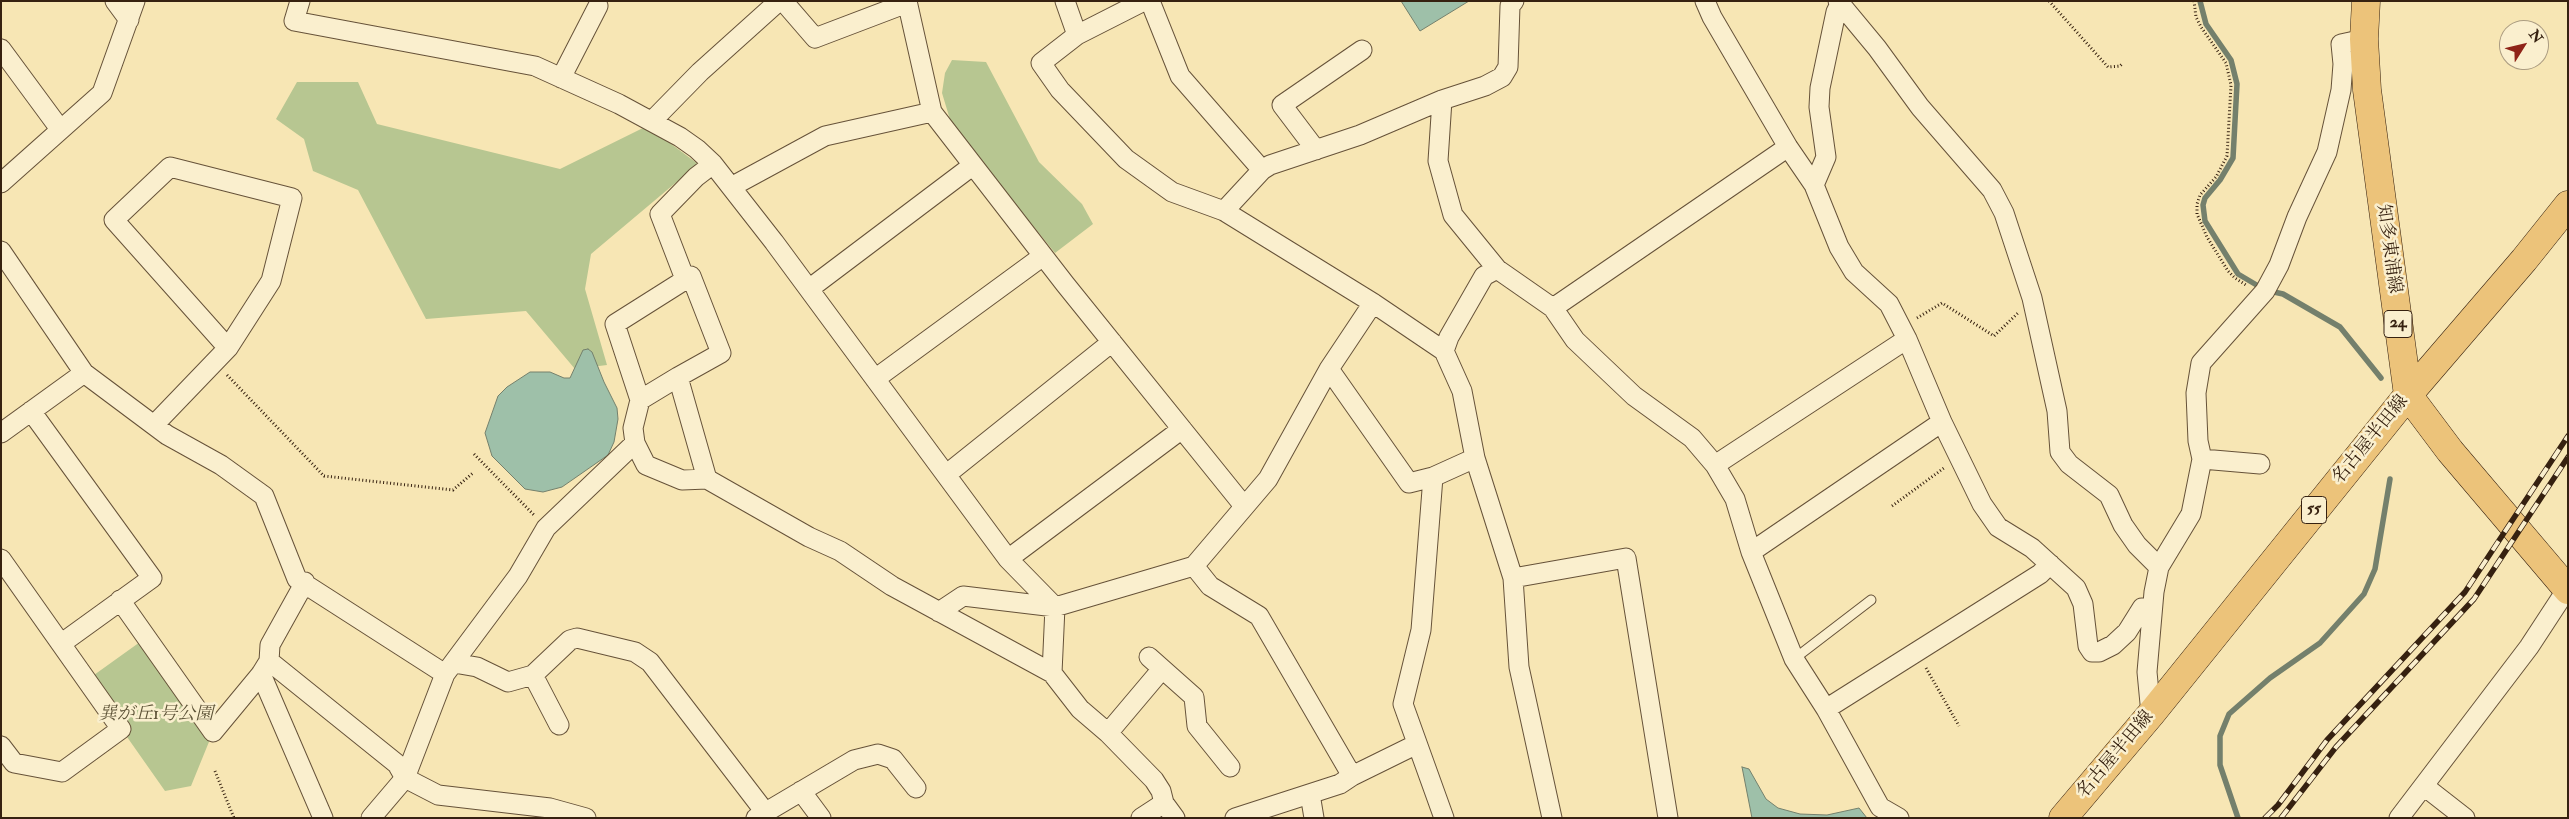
<!DOCTYPE html>
<meta charset="utf-8">
<style>
body{margin:0}
#map{position:relative;width:2569px;height:819px;overflow:hidden;background:#f7e6b4;font-family:"IM FELL Double Pica",serif}
canvas{display:block}
.frame{position:absolute;inset:0;border:2px solid #362110;pointer-events:none}
.north{position:absolute;left:2499px;top:20px;width:50px;height:50px;box-sizing:border-box;background:#faefce;border:1px solid #ac9d82;border-radius:50%;rotate:54deg;font-size:14px;font-weight:700;line-height:20px;text-align:center;color:#362110}
.north::after{content:'';display:block;margin:auto;width:18px;height:22px;background:#8f2418;clip-path:polygon(50% 0,100% 100%,50% 72%,0 100%)}
</style>
<div id="map">
<canvas width="2569" height="819"></canvas>
<div class="frame"></div>
<div class="north">N</div>
</div>
<script>
const g = document.querySelector('canvas').getContext('2d');
g.lineJoin = 'round';
function fill(path, color) { g.fillStyle = color; g.fill(path, 'evenodd'); }
const toPath = rows => new Path2D(rows.map(r => 'M' + r).join(''));
function strokePath(path, color, width, dash) { g.strokeStyle = color; g.lineWidth = width; g.lineCap = dash ? 'butt' : 'round'; g.setLineDash(dash || []); g.stroke(path); }
function drawText(font, color, halo, rows, align = 'center') {
  g.font = font + ' "IM FELL Double Pica","Noto Serif JP",serif'; g.lineWidth = 5; g.setLineDash([]); g.textBaseline = 'middle'; g.strokeStyle = halo; g.fillStyle = color; for (const [text, x, y, turn = 0] of rows) {
    g.save(); g.translate(x, y); g.rotate((+turn || 0) * Math.PI / 180); g.textAlign = isNaN(turn) ? turn : align; if (halo) g.strokeText(text, 0, 0); g.fillText(text, 0, 0); g.restore();
  }
}
const green = toPath([
 [952,60,986,62,1039,162,1082,204,1093,224,1055,253,1003,189,955,136,942,93,945,73],
 [297,82,358,82,377,124,560,169,647,126,698,164,591,254,585,289,607,365,575,369,526,311,426,319,358,190,313,171,304,139,276,119],
 [147,637,213,732,191,786,165,791,87,680]
]);
const water = toPath([
 [1401,1,1469,1,1420,31,1401,1],
 [588,349,592,352,604,382,617,408,618,419,614,442,608,455,562,487,543,492,525,489,492,456,485,433,498,396,507,387,530,372,550,372,564,378,570,378,583,350,588,349],
 [1742,767,1749,769,1766,799,1778,808,1800,814,1827,815,1859,808,1867,818,1752,818,1742,767]
]);
const stream = toPath([
 [2200,1,2206,24,2231,60,2237,84,2233,158,2220,180,2205,198,2203,205,2205,221,2238,274,2265,290,2283,294,2340,327,2381,378],
 [2238,818,2220,765,2220,736,2229,714,2270,678,2320,643,2364,594,2375,569,2390,479]
]);
const path = toPath([
 [2049,1,2108,67,2120,66,2123,63],
 [2194,1,2196,17,2201,27,2226,63,2231,85,2227,156,2216,177,2200,195,2197,204,2197,214,2207,237,2228,271,2235,278,2246,285],
 [1917,318,1942,303,1994,336,2018,313],
 [227,375,324,476,453,490,474,472],
 [474,454,535,516],
 [1892,506,1944,468],
 [1926,668,1959,726],
 [215,771,234,818]
]);
const lane = toPath([
 [1794,659,1871,600]
]);
const street = toPath([
 [115,1,129,20],
 [300,1,294,21,535,66,619,104,680,137,697,149,713,164,774,242,1008,559,1055,607,1194,566,1268,479,1329,369,1373,303],
 [783,1,815,38,907,3],
 [907,1,932,112],
 [1065,1,1077,35],
 [1144,1,1077,35,1041,63,1060,90,1126,159,1172,192,1224,211,1373,303,1444,351,1462,391,1475,458,1513,578,1519,667,1552,818],
 [1150,1,1180,76,1262,170],
 [1705,1,1712,17,1788,147,1814,185,1839,247,1854,272,1889,304,1907,339,1942,422,1982,504,1998,527,2032,548,2076,588,2083,604,2088,646,2092,652,2099,652,2113,645,2127,632,2142,608,2151,609],
 [1838,1,1877,48,1920,107,1992,190,2004,213,2032,298,2057,411,2060,452,2069,464,2109,495,2123,525,2137,545,2159,567],
 [1,49,60,129],
 [561,78,598,6],
 [1442,100,1438,161,1453,215,1497,269],
 [652,121,700,72,779,1],
 [1316,150,1282,105,1362,50],
 [1,183,102,93,135,1],
 [1814,185,1826,157,1819,107,1820,88,1836,12,1840,4],
 [731,187,825,136,932,112,1065,284,1244,506],
 [1224,211,1262,170,1270,165,1360,135,1442,100,1485,86,1502,77,1508,67,1510,6,1514,1],
 [1,251,84,373,167,435,221,465,264,496,297,579,445,674],
 [685,279,660,214,696,177,713,164],
 [809,289,972,166],
 [1553,308,1788,147],
 [1444,351,1449,337,1484,276,1497,269,1553,308,1575,340,1634,396,1692,438,1715,465,1735,499,1751,552,1794,659,1826,709,1880,807,1899,818],
 [1329,369,1409,483,1433,477,1475,458],
 [875,379,1043,256],
 [640,400,678,377],
 [31,411,152,578,62,643],
 [154,425,228,348,271,281,292,198,170,167,114,220,228,348],
 [1,433,84,373],
 [635,443,633,428,640,400,615,324,691,276,721,353,678,377,707,479],
 [2202,459,2260,464],
 [1715,465,1907,339],
 [947,474,1112,342],
 [1433,477,1421,630,1403,704,1444,818],
 [1751,552,1942,422],
 [1,559,121,729,62,772,14,763,1,746],
 [1008,559,1182,429],
 [1194,566,1210,586,1259,616,1352,776,1340,784,1235,818],
 [1513,578,1626,558,1668,818],
 [120,600,213,732,261,674,269,661,270,645,305,582],
 [939,612,963,596,1055,607,1052,673],
 [1149,657,1194,697,1197,726,1230,767],
 [269,661,397,764,405,778,438,795,550,808,586,818],
 [454,663,477,667,508,682,533,675],
 [261,674,323,818],
 [1826,709,2040,574,2050,564],
 [2151,714,2147,672,2154,592,2159,567,2191,514,2202,459,2198,441,2196,393,2201,363,2265,291,2279,265,2297,217,2327,152,2341,90,2343,64,2341,44,2364,39],
 [559,725,533,675,570,640,577,638,635,652,650,662,765,812],
 [1108,733,1162,669],
 [1352,776,1417,744],
 [2424,786,2465,818],
 [801,791,821,818],
 [1310,794,1314,818],
 [371,818,405,778,445,674,518,576,546,528,635,443,646,465,682,480,707,479,809,537,840,551,892,586,1052,673,1080,709,1108,733,1154,780,1161,791,1164,803,1175,818],
 [756,818,854,760,878,754,893,759,916,788],
 [1141,818,1164,803],
 [2399,818,2529,647,2567,589]
]);
const primary = toPath([
 [2366,1,2364,39,2367,90,2408,395,2450,451,2568,590],
 [2063,818,2151,714,2408,395,2524,260,2568,205]
]);
const rail = toPath([
 [2265,818,2278,805,2327,740,2465,592,2568,436],
 [2281,818,2336,747,2474,599,2568,457]
]);
const shields = [
 [2398,324,28],
 [2314,510,25]
];
const shieldNames = [
 ["24",2398,324],
 ["55",2314,510]
];
const streetNames = [
 ["知多東浦線",2388,249,82],
 ["名古屋半田線",2371,440,-51],
 ["名古屋半田線",2116,755,-50]
];
const parkNames = [
 ["巽が丘1号公園",156,715]
];
fill(green, '#b7c691');
fill(water, '#9ec0a9');
strokePath(water, '#74806c', 1);
strokePath(stream, '#74806c', 5.5);
strokePath(lane, '#665239', 11);
strokePath(street, '#665239', 21);
strokePath(primary, '#362110', 29);
strokePath(path, '#362110', 3, [1, 2.5]);
strokePath(lane, '#faefce', 9);
strokePath(street, '#faefce', 19);
strokePath(primary, '#ecc37a', 28);
strokePath(rail, '#362110', 5.5);
strokePath(rail, '#faefce', 4, [11]);
for (const [x, y, w] of shields) { const box = new Path2D(); box.roundRect(x - w / 2, y - 13.5, w, 27, 4); g.fillStyle = '#faefce'; g.fill(box); strokePath(box, '#362110', 1); }
drawText('bold 16px', '#362110', null, shieldNames);
drawText('18px', '#362110', '#faefce', streetNames);
drawText('italic 18px', '#5d5337', '#faefce', parkNames);
</script>
